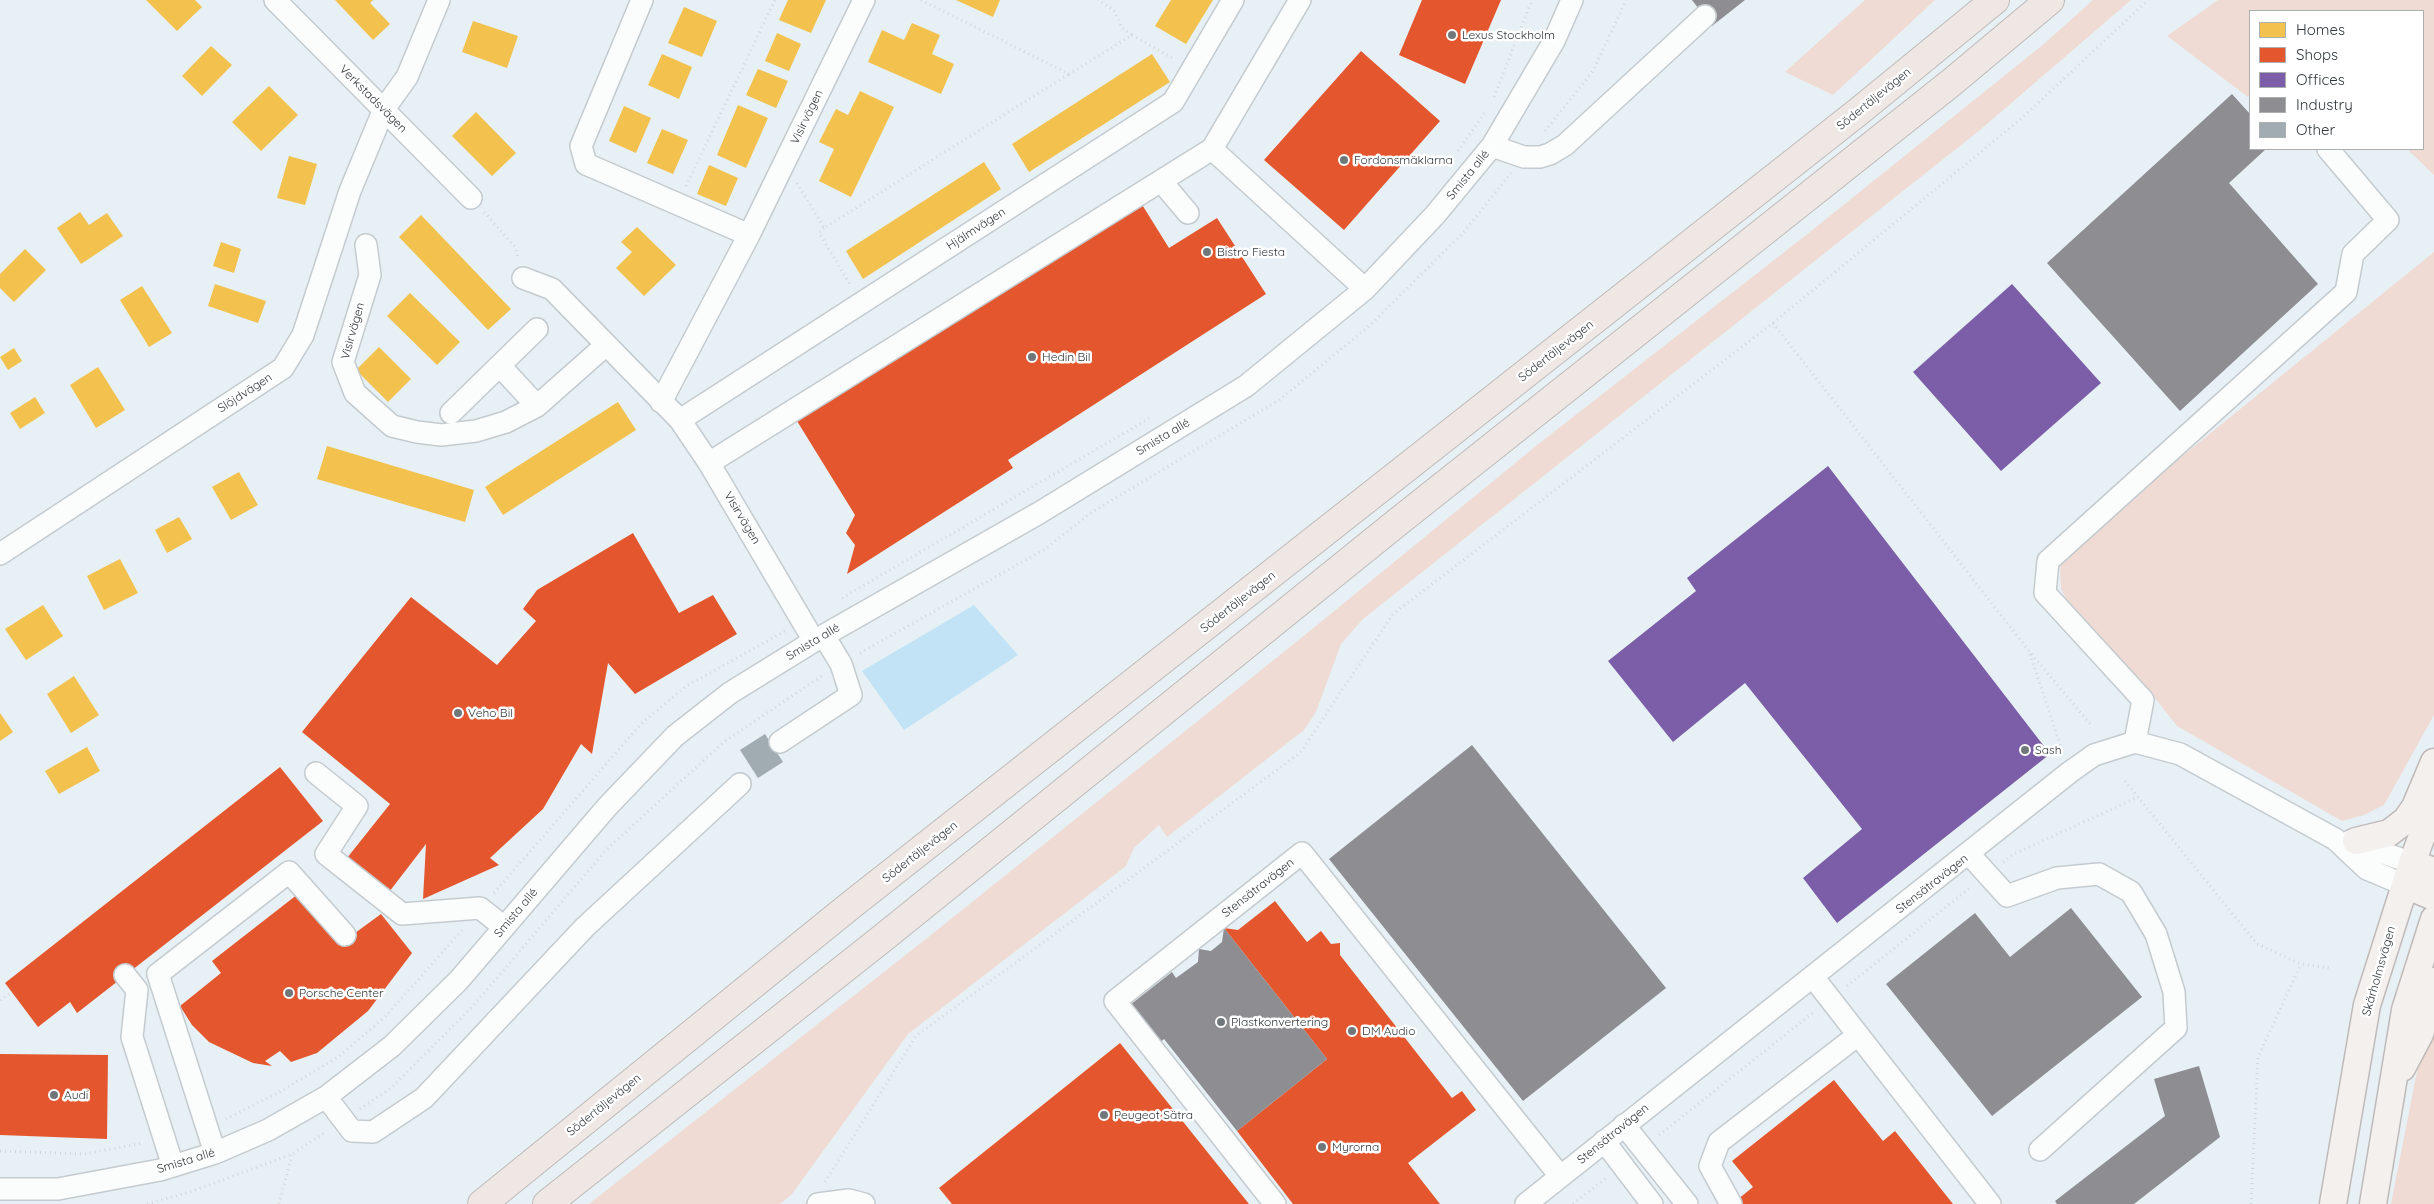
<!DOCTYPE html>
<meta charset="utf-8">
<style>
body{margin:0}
#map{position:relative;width:2434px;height:1204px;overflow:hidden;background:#e7f0f4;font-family:Quicksand,sans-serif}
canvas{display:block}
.legend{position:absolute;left:2249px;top:10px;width:175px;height:140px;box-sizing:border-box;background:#fff;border:1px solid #acafb0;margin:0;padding:6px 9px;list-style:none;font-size:15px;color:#2f3639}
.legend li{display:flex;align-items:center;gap:10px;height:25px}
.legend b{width:25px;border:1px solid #acafb0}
</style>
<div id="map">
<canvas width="2434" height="1204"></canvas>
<ul class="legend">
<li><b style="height:14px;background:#f2c14e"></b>Homes</li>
<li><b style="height:14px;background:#e4572e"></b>Shops</li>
<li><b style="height:14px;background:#7b5ea7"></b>Offices</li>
<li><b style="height:14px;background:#8d8d92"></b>Industry</li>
<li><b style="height:14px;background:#a0abb2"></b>Other</li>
</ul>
</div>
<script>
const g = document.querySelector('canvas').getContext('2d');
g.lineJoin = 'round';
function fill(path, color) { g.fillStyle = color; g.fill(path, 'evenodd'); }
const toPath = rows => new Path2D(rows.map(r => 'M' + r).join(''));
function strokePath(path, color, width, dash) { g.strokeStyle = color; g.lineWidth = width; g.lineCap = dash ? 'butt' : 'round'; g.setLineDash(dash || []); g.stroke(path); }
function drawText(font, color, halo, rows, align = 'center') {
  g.font = font + ' Quicksand,sans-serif'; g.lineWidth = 5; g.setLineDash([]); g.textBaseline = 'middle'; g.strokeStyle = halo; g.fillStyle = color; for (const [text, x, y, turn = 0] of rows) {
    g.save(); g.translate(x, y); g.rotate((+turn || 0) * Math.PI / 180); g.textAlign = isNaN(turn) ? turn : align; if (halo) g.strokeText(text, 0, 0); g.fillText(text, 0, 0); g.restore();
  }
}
const green = toPath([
 [1865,0,1935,0,1833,95,1785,72],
 [2093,0,2131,0,1980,130,1363,619,1341,644,1316,712,1304,730,1167,837,1159,825,1134,848,1126,866,908,1034,792,1194,780,1204,589,1204,936,931,1311,630,1541,442,1810,232,2045,43],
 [2218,0,2434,0,2434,175,2407,149,2423,149,2423,11,2250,11,2250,95,2248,97,2167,36],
 [2434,252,2434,715,2384,805,2364,815,2342,821,2177,726,2148,689,2071,608,2061,589,2060,564,2070,547],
 [2434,1002,2434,1204,2391,1204,2428,1015]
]);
const water = toPath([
 [974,605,1018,655,904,730,862,671]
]);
const homes = toPath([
 [146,0,195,0,202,7,177,31],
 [335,0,373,0,370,3,390,24,373,40],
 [788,0,826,0,811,33,779,20],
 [956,0,1000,0,993,17],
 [1171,0,1213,0,1186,44,1155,26],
 [684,7,717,21,702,57,668,43],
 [473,21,518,36,507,68,462,52],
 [912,23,940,35,932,54,954,64,941,94,868,62,882,30,904,40],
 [777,33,801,44,789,71,765,61],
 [211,46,232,65,202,96,182,76],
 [662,54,692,67,679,99,648,85],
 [1152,54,1170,82,1029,172,1012,144],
 [758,69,788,81,776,108,746,95],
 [269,86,298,115,261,151,232,122],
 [860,91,894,107,851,197,819,181,834,149,819,142,836,109,848,115],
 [738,105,768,118,746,168,717,155],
 [624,106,651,118,636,153,609,141],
 [476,112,516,153,492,176,452,136],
 [662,129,688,140,673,174,647,163],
 [289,156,317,164,305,205,277,198],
 [984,162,1001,189,863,279,846,251],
 [709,165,738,178,726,206,697,194],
 [80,212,89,225,107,213,123,236,81,264,57,228],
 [421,215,511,309,488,330,399,237],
 [637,227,676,265,644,296,616,268,632,252,621,242],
 [221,242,241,249,234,273,213,266],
 [25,249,46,270,14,302,0,288,0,274],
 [215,284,266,301,258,323,208,306],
 [142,286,172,333,149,347,120,300],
 [410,293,460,342,437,365,387,316],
 [379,347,411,379,388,402,356,370],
 [14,348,22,361,8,370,0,357],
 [98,367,125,410,96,428,70,385],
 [35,397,45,413,20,429,10,413],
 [618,402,636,430,503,515,485,487],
 [327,446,474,490,465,522,317,479],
 [239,472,258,505,231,520,212,487],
 [179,517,192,539,167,553,155,530],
 [120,559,138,593,104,610,87,576],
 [43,605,63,636,26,660,5,629],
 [74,676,99,715,71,733,47,694],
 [0,713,13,732,0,741],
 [87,747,100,771,59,794,45,771]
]);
const shops = toPath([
 [1422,0,1501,0,1465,84,1399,55],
 [1361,51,1440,121,1344,230,1264,160],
 [1141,203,1169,248,1217,218,1266,294,1008,460,1013,468,847,574,855,545,846,533,855,515,797,421],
 [633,533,679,613,713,595,737,634,635,694,608,663,592,754,581,744,543,809,490,858,499,865,423,899,426,844,389,892,347,858,390,804,302,732,411,597,497,665,536,621,523,609,537,590],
 [280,767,323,821,77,1013,70,1002,38,1027,5,983],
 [298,894,340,944,381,914,412,953,368,1011,317,1053,291,1062,280,1051,265,1061,272,1066,253,1063,209,1042,192,1025,180,1006,221,973,212,961],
 [1275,901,1307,942,1321,931,1331,944,1340,943,1340,955,1452,1098,1462,1091,1476,1110,1408,1163,1440,1204,1293,1204,1237,1131,1327,1059,1224,928,1238,930],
 [1120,1043,1249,1204,952,1204,939,1188],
 [0,1054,108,1055,107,1139,0,1135],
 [1834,1080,1883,1141,1895,1131,1953,1204,1732,1204,1753,1187,1732,1161]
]);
const offices = toPath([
 [2012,284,2101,383,2001,471,1913,372],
 [1828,466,2050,754,1837,923,1803,878,1862,829,1745,683,1673,742,1608,661,1696,591,1687,578]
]);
const industry = toPath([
 [1692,0,1745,0,1712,26],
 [2232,94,2250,114,2250,149,2266,149,2229,183,2318,284,2180,411,2047,263],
 [1472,745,1666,988,1523,1101,1329,859],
 [2071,908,2142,997,1992,1116,1886,984,1975,913,2010,957],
 [1224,928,1327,1059,1237,1131,1164,1039,1159,1043,1130,1005,1172,972,1176,978,1198,962,1199,949,1211,951,1222,942],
 [2199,1066,2220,1137,2134,1204,2057,1204,2055,1201,2165,1116,2154,1079]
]);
const building = toPath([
 [765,734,783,762,758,778,740,750]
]);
const path = toPath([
 [921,0,1069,74,1132,35,1122,28,1114,10,1098,0],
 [1132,35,1174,59],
 [1494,97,1532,0],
 [1545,131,1593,71,1626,0],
 [1458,151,1486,111],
 [797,183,824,228,1069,74],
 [686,186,775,0],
 [484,212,515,247,518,258],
 [824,228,819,233,851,286],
 [1773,323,2029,651,2091,725],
 [842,598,1150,418],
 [860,653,1045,549,1092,512,1279,400,1367,328,1463,233,1511,173],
 [2030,654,2063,753],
 [2125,781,2257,944,2301,964,2330,968],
 [2003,862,2012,855,2138,797],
 [494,893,641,724,685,687,785,631],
 [1847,986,1971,887],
 [0,1000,12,992],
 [360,1109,391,1088,473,1006,606,850,725,741,822,676],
 [226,1119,283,1090,338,1057,385,1017,462,930],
 [1659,1135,1814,1012],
 [0,1151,84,1154,143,1143],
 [825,1182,916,1036,1300,753,1393,614,1773,323,2022,118,2148,0],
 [147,1204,193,1191,292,1154,326,1132],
 [279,1204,292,1155],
 [1573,1204,1607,1177],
 [2251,1204,2258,1057,2301,964]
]);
const minor = toPath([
 [275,0,471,198],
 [642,0,581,146,586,164,749,235],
 [1492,146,1524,157,1540,157,1550,154,1565,145,1705,16],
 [1212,149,1365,289],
 [1161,181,1188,213],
 [366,245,370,275,343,362,355,393,392,426,417,432,441,435,476,431,506,422,537,406,606,345],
 [523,278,552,289,680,420,709,463,814,641],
 [500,366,537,406],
 [661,402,749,235,864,0],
 [451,413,537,329],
 [680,420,1173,102,1233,0],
 [709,463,1212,149,1300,0],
 [0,554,283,368,303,335,350,191,384,109,407,77,439,0],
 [780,742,851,695,841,664,824,636],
 [2135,742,2143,700,2045,593,2048,561,2346,292,2353,254,2388,220,2328,149],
 [316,773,357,806,326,854,402,914,480,908,504,927],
 [2350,841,2412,863],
 [1969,854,2007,896,2057,878,2099,874,2131,892,2156,934,2174,992,2176,1028,2040,1150],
 [125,975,137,990,132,1037,173,1166],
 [1813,977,1990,1204],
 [326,1097,352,1131,373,1132,424,1098,585,927,740,784],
 [1624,1125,1687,1204],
 [1604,1141,1652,1204],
 [215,1153,158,974,289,872,345,935],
 [0,1189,58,1189,160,1170,215,1153,268,1130,326,1097,392,1046,459,980,607,807,675,736,730,693,814,641,1039,513,1246,386,1365,289,1435,215,1492,146,1554,41,1572,0],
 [818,1204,849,1200,864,1204],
 [1275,1204,1115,1001,1302,853,1560,1176],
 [1526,1204,2070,772,2094,755,2135,742,2180,754,2335,839,2367,869,2405,885],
 [1731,1204,1710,1166,1719,1142,1858,1035]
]);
const major = toPath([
 [2356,841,2389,833,2406,820,2415,807,2434,762],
 [2412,863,2434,871],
 [2405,885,2434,897],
 [2402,1068,2420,1034,2434,981],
 [2333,1204,2367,1005,2412,863,2434,803],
 [2373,1204,2405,1010,2434,919]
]);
const highway = toPath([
 [482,1204,851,905,1858,112,1995,0],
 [547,1204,884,937,1399,521,1952,82,2050,0]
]);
const markers = [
 [1452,35,5,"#6f777a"],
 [1344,160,5,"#6f777a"],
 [1207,252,5,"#6f777a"],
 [1032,357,5,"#6f777a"],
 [458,713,5,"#6f777a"],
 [2025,750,5,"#6f777a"],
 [289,993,5,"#6f777a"],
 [1221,1022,5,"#6f777a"],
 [1352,1031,5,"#6f777a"],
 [54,1095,5,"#6f777a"],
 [1104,1115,5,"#6f777a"],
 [1322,1147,5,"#6f777a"]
];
const poiNames = [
 ["Lexus Stockholm",1462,35],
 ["Fordonsmäklarna",1354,160],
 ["Bistro Fiesta",1217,252],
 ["Hedin Bil",1042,357],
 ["Veho Bil",468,713],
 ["Sash",2035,750],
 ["Porsche Center",299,993],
 ["Plastkonvertering",1231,1022],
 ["DM Audio",1362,1031],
 ["Audi",64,1095],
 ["Peugeot Sätra",1114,1115],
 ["Myrorna",1332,1147]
];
const streetNames = [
 ["Verkstadsvägen",373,99,45],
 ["Södertäljevägen",1874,99,-39],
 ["Visirvägen",807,117,-64],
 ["Smista allé",1468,175,-51],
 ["Hjälmvägen",976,229,-33],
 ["Visirvägen",353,331,-74],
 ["Södertäljevägen",1556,351,-38],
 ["Slöjdvägen",245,393,-33],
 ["Smista allé",1163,437,-31],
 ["Visirvägen",742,518,59],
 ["Södertäljevägen",1238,602,-38],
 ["Smista allé",813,642,-31],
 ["Södertäljevägen",920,852,-38],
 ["Stensätravägen",1932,884,-38],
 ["Stensätravägen",1258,888,-38],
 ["Smista allé",516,913,-50],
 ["Skärholmsvägen",2379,971,-74],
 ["Södertäljevägen",604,1105,-39],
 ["Stensätravägen",1613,1134,-39],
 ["Smista allé",186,1161,-17]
];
fill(green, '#efdbd4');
fill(water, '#c2e3f6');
fill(homes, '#f2c14e');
fill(shops, '#e4572e');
fill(offices, '#7b5ea7');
fill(industry, '#8d8d92');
fill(building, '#a0abb2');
strokePath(minor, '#c4cbcf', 24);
strokePath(major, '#bfbab9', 29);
strokePath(highway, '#bfbab9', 30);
strokePath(path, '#d3d6d8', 3, [1, 4]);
strokePath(minor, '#fbfdfd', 21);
strokePath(major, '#f4f0ee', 26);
strokePath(highway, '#eee7e4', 28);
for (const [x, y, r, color] of markers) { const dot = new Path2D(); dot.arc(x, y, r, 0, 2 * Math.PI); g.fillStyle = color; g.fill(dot); strokePath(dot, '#fff', 2); }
drawText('12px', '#2f3639', '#fff', poiNames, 'left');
drawText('12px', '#2f3639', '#fff', streetNames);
</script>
